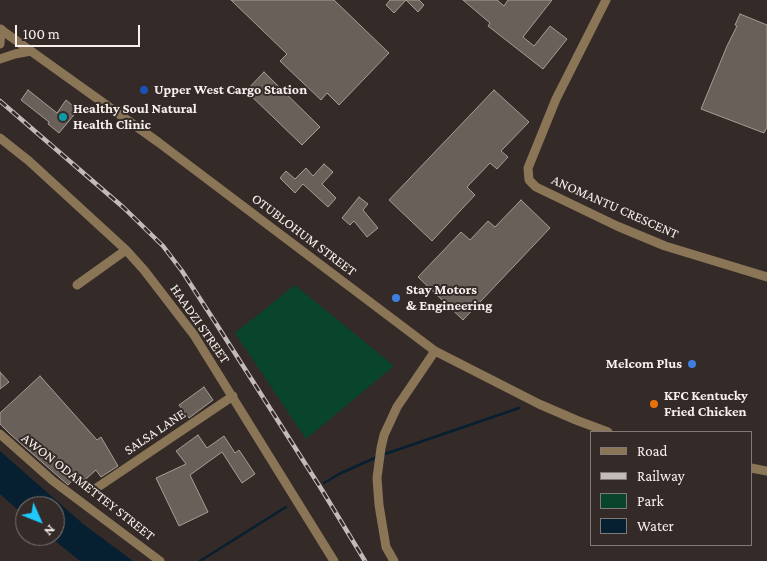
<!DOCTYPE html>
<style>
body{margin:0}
#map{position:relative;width:767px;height:561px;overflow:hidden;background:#342a27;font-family:"Crimson Pro",serif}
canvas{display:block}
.legend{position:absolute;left:590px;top:431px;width:162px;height:115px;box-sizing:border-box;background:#342a27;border:1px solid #827976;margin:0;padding:6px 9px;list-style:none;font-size:15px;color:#f7f0ed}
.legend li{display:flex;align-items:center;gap:10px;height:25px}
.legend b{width:25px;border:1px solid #827976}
.north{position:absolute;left:15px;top:496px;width:50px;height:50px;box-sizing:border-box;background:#342a27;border:1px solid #827976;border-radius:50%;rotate:134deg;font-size:14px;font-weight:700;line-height:20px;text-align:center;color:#f7f0ed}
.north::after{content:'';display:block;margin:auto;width:18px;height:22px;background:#1ec9fd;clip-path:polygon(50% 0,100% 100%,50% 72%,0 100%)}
.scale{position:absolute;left:15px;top:25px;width:125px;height:22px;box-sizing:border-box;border:2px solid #f7f0ed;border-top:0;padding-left:6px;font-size:15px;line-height:18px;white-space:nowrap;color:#f7f0ed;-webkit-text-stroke:4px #342a27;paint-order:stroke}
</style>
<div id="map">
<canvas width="767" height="561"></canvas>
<ul class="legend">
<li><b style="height:6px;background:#8a7556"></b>Road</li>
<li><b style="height:6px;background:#c2bbb8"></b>Railway</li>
<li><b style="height:14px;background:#09452b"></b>Park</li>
<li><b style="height:14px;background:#061f31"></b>Water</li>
</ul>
<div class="north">N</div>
<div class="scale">100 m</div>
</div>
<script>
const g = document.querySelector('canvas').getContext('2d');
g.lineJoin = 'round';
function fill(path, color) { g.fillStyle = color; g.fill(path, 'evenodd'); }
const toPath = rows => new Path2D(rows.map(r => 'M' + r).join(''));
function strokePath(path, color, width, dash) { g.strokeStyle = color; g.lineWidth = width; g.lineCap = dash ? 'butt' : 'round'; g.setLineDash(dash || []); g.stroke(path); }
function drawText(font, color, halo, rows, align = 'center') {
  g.font = font + ' "Crimson Pro",serif'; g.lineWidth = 4; g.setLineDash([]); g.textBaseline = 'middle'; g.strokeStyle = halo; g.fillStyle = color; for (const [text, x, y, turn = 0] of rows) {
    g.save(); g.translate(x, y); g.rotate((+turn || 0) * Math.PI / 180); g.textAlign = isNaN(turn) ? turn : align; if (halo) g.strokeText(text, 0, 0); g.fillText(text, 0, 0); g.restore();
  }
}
const green = toPath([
 [295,285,394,366,306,439,235,333]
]);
const water = toPath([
 [0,451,83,524,133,561,80,561,49,536,55,536,55,506,25,506,25,516,0,494]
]);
const stream = toPath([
 [385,454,519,408],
 [324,483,339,474,377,457],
 [200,561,286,507]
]);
const building = toPath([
 [231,0,334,0,389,53,339,105,327,93,321,100,280,61,287,54,231,0],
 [390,0,419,0,424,5,418,12,406,0,394,13,386,5,390,0],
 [463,0,497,0,504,6,508,0,552,0,523,37,534,46,550,26,567,39,543,69,488,26,490,23,463,0],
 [740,14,767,25,767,127,764,133,701,109,727,46,737,26,735,25,740,14],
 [264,72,320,127,302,145,246,91,264,72],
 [28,90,57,113,66,100,78,110,59,133,48,124,49,122,21,100,28,90],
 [494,90,529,122,501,151,508,157,497,169,490,163,467,187,475,195,432,241,389,200,494,90],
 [324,164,333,172,322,184,336,198,328,207,303,184,295,193,280,178,286,171,295,179,306,168,313,176,324,164],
 [359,197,368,204,363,210,378,228,367,237,354,221,350,225,342,218,359,197],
 [521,200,550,228,463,320,418,277,461,232,470,240,488,221,495,227,521,200],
 [0,372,9,382,0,389,0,372],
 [40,376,97,440,101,437,118,466,101,477,96,470,78,486,73,480,68,485,10,434,0,424,0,413,40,376],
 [204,387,213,400,189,418,179,405,204,387],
 [198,435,207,448,224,436,235,453,239,450,255,474,242,483,222,452,190,475,208,512,179,526,156,478,186,464,176,451,198,435]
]);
const minor = toPath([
 [606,0,556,99,528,168,529,180,536,187,617,226,665,246,767,277],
 [0,29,158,142,435,351,539,404,576,420,608,432],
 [0,44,1,29],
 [0,59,15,54,31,51],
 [0,138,29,161,126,250,144,270,194,335,334,561],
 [77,285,126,250],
 [0,434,53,481,160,561],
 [751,468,767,471],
 [92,491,233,396],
 [394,561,386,547,379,505,377,478,381,448,384,435,397,407,435,351]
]);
const rail = toPath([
 [0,101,124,208,163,246,182,271,217,325,322,490,365,561]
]);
const markers = [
 [144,90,5,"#1a4fb4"],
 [63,117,5,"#0f9aa8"],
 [396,298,5,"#3f7fe0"],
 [692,364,5,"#3f7fe0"],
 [654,404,5,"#e8710a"]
];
const poiNames = [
 ["Upper West Cargo Station",154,90],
 ["Healthy Soul Natural",73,109],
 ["Health Clinic",73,125],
 ["Stay Motors",406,290],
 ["& Engineering",406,306],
 ["Melcom Plus",682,364,"right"],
 ["KFC Kentucky",664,396],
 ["Fried Chicken",664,412]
];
const streetNames = [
 ["ANOMANTU CRESCENT",615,207,24],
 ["OTUBLOHUM STREET",304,235,37],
 ["HAADZI STREET",200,324,55],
 ["SALSA LANE",155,432,-34],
 ["AWON ODAMETTEY STREET",88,487,38]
];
fill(green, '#09452b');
fill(water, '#061f31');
strokePath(stream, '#061f31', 2.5);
fill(building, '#696059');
strokePath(building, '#a79d95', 1);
strokePath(minor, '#8a7556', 9);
strokePath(rail, '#c2bbb8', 4.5);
strokePath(rail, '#342a27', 2.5, [8]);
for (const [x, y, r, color] of markers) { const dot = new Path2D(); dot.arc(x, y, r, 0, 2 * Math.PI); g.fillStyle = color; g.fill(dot); strokePath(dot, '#342a27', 2); }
drawText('bold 14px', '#f7f0ed', '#342a27', poiNames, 'left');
drawText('14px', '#f7f0ed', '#342a27', streetNames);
</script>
